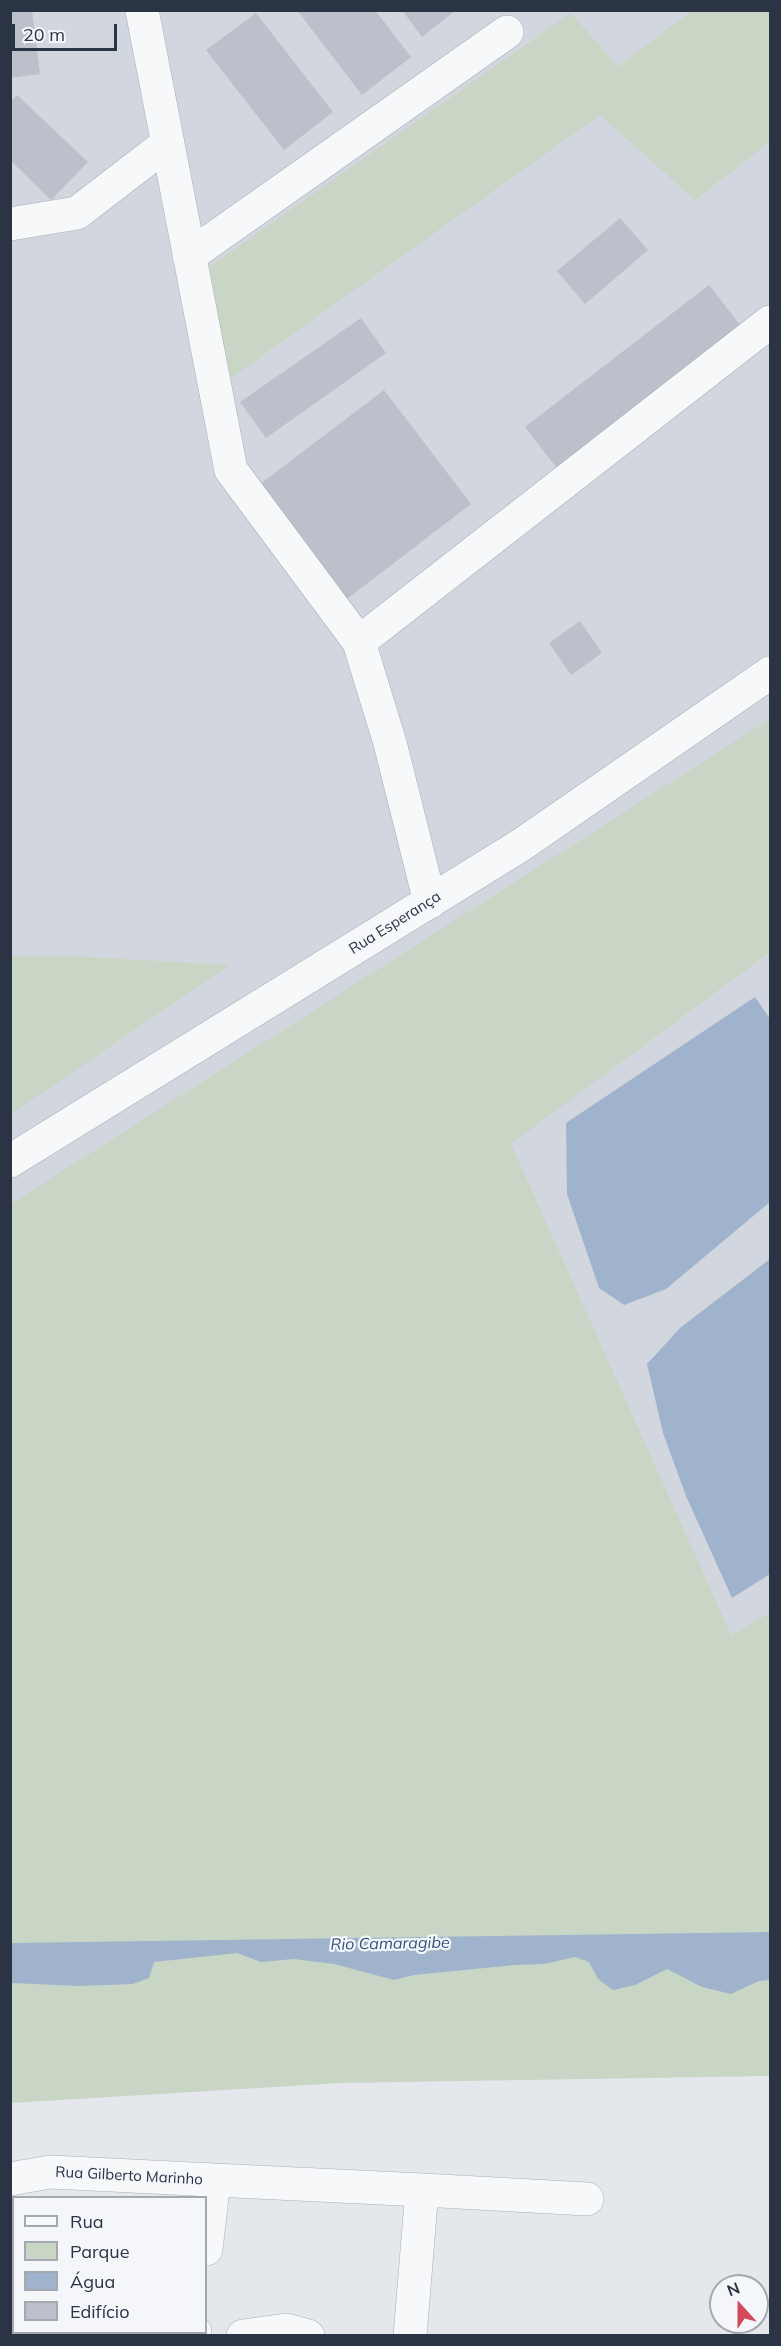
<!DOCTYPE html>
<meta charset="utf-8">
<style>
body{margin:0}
#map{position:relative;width:781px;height:2346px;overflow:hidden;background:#e4e7ec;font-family:Mulish,sans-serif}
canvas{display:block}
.frame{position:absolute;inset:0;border:12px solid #2b3445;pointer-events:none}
.legend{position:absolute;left:12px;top:2196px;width:195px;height:138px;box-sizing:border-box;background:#f4f6f9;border:2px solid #a4a8b1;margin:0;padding:8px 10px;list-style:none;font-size:18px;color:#2b3445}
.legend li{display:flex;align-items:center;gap:12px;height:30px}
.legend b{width:30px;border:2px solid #a4a8b1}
.north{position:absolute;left:709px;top:2274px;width:60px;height:60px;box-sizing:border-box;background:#f4f6f9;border:2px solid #a4a8b1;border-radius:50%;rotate:339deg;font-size:16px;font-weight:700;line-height:24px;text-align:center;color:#2b3445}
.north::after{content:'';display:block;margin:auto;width:21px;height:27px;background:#d1495b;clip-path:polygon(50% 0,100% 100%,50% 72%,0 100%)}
.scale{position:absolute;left:12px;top:24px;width:105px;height:27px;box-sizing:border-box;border:3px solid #2b3445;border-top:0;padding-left:8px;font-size:18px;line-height:21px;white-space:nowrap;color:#2b3445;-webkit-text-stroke:4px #f4f6f9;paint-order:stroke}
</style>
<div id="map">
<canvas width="781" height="2346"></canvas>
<div class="frame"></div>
<ul class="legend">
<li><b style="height:8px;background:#f7f8fa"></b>Rua</li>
<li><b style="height:16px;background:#c9d6c5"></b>Parque</li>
<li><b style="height:16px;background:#9fb4cc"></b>Água</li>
<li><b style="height:16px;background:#bbc0ca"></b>Edifício</li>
</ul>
<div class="north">N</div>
<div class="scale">20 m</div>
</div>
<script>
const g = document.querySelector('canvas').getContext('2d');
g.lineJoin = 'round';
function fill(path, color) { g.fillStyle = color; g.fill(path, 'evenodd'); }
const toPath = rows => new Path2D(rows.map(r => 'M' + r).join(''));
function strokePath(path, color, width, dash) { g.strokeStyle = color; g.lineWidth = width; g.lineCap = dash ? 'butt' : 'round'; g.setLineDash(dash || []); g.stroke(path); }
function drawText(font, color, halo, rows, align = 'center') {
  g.font = font + ' Mulish,sans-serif'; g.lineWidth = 4.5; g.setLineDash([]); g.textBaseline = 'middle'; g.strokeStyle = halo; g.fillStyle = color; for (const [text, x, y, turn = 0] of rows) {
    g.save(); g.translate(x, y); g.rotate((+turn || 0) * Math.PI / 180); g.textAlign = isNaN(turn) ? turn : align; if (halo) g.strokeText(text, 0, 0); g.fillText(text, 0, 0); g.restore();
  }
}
const built = toPath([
 [10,11,770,11,770,1925,11,1936]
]);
const green = toPath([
 [691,11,770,11,770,142,695,200,600,115,231,378,205,270,571,13,618,67],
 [770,719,770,952,511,1144,731,1635,770,1613,770,2076,340,2083,11,2103,11,1204],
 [11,956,88,957,230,965,11,1114]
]);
const water = toPath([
 [755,997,770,1019,770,1202,666,1289,624,1305,599,1288,567,1194,566,1123],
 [770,1259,770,1574,732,1598,686,1496,663,1433,647,1364,680,1328],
 [770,1932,770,1980,759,1981,731,1994,702,1987,667,1969,635,1985,613,1990,598,1979,589,1962,575,1957,544,1964,515,1965,414,1975,394,1980,334,1964,294,1959,261,1962,237,1953,154,1962,149,1978,133,1984,79,1986,11,1983,11,1943]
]);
const building = toPath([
 [10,10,32,10,40,74,10,78],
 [297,10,375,10,411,57,362,95],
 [402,10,456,10,422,37],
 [256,13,333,112,284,150,206,50],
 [17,95,88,162,51,200,10,160,10,102],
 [620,218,648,250,585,304,557,271],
 [709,285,744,330,560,472,525,427],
 [361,318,386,353,266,438,240,402],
 [384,390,471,504,343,602,255,488],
 [580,621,602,653,571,675,549,643]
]);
const minor = toPath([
 [142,10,231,470,359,642],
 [10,224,77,213,168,143],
 [189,256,507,32],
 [430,902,390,743,359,642,770,322],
 [10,1161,521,845,770,673],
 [10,2179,50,2172,214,2180,206,2249],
 [214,2180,422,2190,410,2336],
 [422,2190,587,2199],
 [194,2336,195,2332],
 [243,2336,286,2330,308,2336]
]);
const streetNames = [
 ["Rua Esperança",395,923,-32],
 ["Rua Gilberto Marinho",129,2176,3]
];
const waterNames = [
 ["Rio Camaragibe",390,1944,-1]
];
fill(built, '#d2d6de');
fill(green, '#c9d6c5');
fill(water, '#9fb4cc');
fill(building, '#bbc0ca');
strokePath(minor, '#a9aeb7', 34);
strokePath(minor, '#f7f8fa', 33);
drawText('15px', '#2b3445', '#f4f6f9', streetNames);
drawText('italic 16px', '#34527a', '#f4f6f9', waterNames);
</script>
